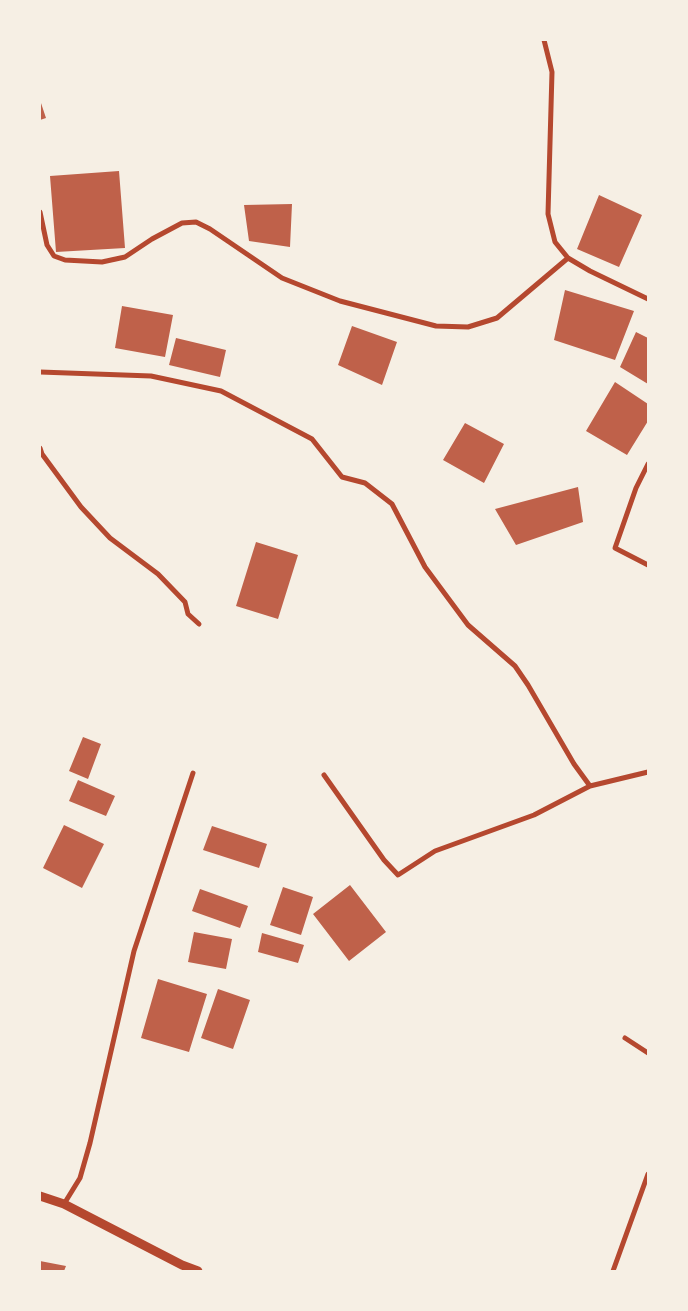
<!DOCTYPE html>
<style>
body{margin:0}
#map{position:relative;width:688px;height:1311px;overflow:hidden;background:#f6efe4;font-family:Quicksand,sans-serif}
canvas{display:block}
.frame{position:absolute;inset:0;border:41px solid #f6efe4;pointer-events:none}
</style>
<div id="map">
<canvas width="688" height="1311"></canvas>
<div class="frame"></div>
</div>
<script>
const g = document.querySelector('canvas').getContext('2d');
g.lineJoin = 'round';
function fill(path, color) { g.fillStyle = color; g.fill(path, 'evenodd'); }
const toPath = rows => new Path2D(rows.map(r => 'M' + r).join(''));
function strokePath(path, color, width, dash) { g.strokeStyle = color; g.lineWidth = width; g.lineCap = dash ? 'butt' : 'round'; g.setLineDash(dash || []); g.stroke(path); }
const building = toPath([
 [40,100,46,118,40,120],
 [119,171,125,248,56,252,50,176],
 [599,195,642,215,619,267,577,249],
 [292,204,290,247,249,241,244,205],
 [565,290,634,311,615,360,554,340],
 [122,306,173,315,165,357,115,348],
 [352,326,397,342,382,385,338,365],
 [636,332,648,338,648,384,620,367],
 [176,338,226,350,220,377,169,365],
 [615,382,648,404,648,421,627,455,586,431],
 [465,423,504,444,484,483,443,460],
 [578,487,583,522,516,545,495,509],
 [256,542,298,555,278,619,236,606],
 [83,737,101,744,88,779,69,771],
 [78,780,115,796,106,816,69,801],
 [64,825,104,844,82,888,43,868],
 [212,826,267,844,259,868,203,850],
 [350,885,386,932,349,961,313,914],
 [283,887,313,897,301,935,270,925],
 [200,889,248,906,240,928,192,911],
 [194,932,232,939,226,969,188,962],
 [262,933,304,945,298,963,258,952],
 [158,979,207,994,189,1052,141,1038],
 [218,989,250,1000,233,1049,201,1038],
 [40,1261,66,1266,64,1271,40,1271]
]);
const minor = toPath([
 [544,40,552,72,548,214,555,242,568,258,590,271,648,299],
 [40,212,47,245,54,256,65,260,102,262,125,257,152,239,182,223,196,222,210,229,282,278,340,301,436,326,468,327,497,318,568,258],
 [40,372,151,376,221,391,312,439,342,477,365,483,392,504,425,567,468,625,515,666,528,685,574,764,590,786,648,772],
 [40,448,42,454,81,507,110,538,158,574,185,602,188,614,199,624],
 [648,464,636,488,615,548,648,565],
 [324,775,384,860,398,875,435,851,534,815,590,786],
 [625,1038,648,1053],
 [64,1204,80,1178,90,1143,134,951,193,773],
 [613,1271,648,1174]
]);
const tertiary = toPath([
 [40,1196,64,1204,182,1265,198,1271]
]);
fill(building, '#bf614a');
strokePath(minor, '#b5482f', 5);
strokePath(tertiary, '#b5482f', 9);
</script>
